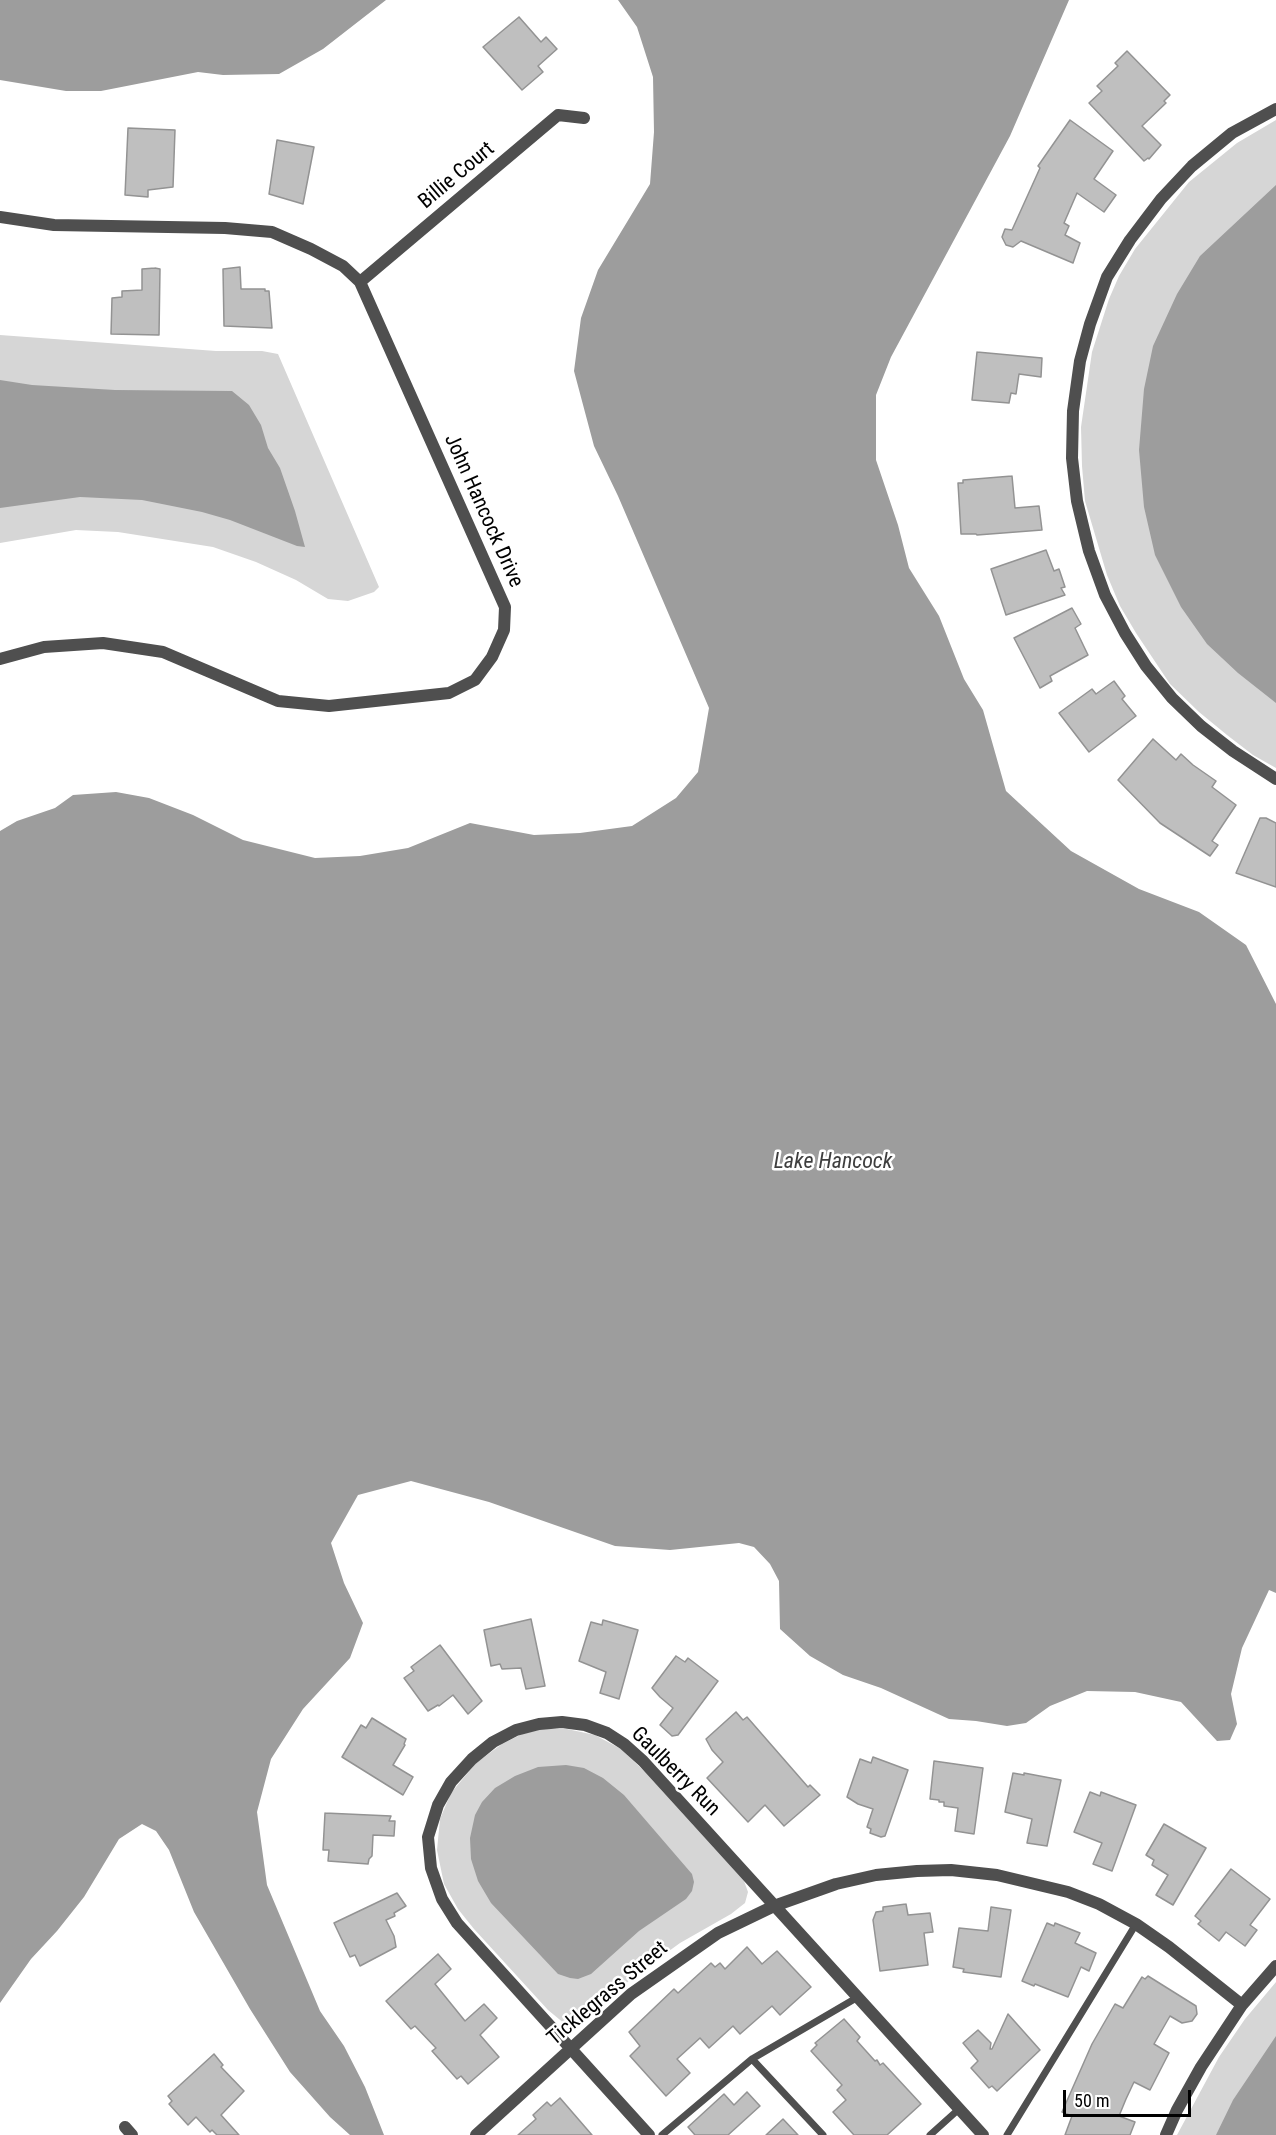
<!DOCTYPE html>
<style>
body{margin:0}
#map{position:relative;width:1276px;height:2135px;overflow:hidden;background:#fff;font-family:"Roboto Condensed",sans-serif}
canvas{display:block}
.scale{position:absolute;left:1063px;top:2090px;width:128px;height:27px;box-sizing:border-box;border:3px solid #000;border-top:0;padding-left:8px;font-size:18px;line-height:21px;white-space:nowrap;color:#000;-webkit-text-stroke:4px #fff;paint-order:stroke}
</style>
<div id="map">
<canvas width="1276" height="2135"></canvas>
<div class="scale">50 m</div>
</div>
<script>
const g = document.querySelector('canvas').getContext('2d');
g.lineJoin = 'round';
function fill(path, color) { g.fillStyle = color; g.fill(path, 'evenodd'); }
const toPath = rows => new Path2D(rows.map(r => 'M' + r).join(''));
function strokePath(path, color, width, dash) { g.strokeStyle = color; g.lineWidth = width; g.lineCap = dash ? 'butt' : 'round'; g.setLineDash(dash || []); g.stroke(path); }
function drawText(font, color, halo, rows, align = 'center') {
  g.font = font + ' "Roboto Condensed",sans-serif'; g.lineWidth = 5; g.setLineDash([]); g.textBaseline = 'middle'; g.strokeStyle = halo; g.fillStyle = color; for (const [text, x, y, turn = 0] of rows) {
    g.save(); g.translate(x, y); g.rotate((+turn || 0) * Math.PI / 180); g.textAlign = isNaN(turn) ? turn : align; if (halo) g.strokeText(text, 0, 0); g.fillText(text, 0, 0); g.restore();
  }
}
const green = toPath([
 [1276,120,1276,768,1253,755,1227,735,1199,712,1170,684,1136,633,1120,606,1107,575,1085,501,1082,466,1081,427,1092,352,1109,299,1119,276,1135,249,1189,182,1237,143],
 [0,335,216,351,262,351,278,354,379,587,374,592,348,601,328,599,296,580,256,562,213,547,118,532,76,530,0,543],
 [542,1729,567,1729,595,1735,621,1749,644,1771,744,1881,748,1892,745,1903,731,1914,680,1943,632,1978,582,2024,565,2024,548,2010,474,1929,458,1909,444,1884,437,1850,440,1819,451,1793,476,1763,502,1744,522,1734],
 [1276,1982,1276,2135,1177,2135,1219,2057,1245,2019]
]);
const water = toPath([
 [0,0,386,0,323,49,279,74,223,75,198,72,101,91,66,91,0,80],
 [618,0,1069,0,1010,136,891,357,876,395,876,460,898,525,909,568,939,616,964,679,983,710,1006,791,1071,851,1139,889,1199,912,1246,945,1276,1004,1276,1593,1269,1590,1242,1648,1231,1694,1237,1724,1230,1740,1217,1741,1181,1702,1135,1692,1087,1691,1050,1706,1026,1723,1007,1726,976,1721,949,1719,881,1688,843,1675,810,1656,780,1629,779,1581,770,1564,754,1547,739,1543,670,1550,615,1546,489,1502,411,1481,358,1495,331,1543,344,1583,363,1623,350,1658,303,1709,271,1759,257,1812,267,1885,320,2011,344,2046,365,2087,384,2135,350,2135,330,2117,290,2072,250,2009,194,1912,169,1850,156,1831,142,1824,119,1839,84,1897,57,1931,31,1959,0,2003,0,831,17,821,55,808,73,795,116,792,149,798,193,815,243,840,315,858,360,856,408,848,470,823,534,835,580,833,632,826,676,798,698,772,709,708,618,496,594,446,574,371,581,318,598,270,650,184,654,132,653,77,637,27],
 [1276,185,1276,703,1238,673,1207,644,1181,607,1155,555,1144,507,1139,450,1144,389,1153,346,1177,294,1200,256],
 [0,380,32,385,115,390,232,391,249,405,261,425,268,448,280,468,295,511,305,547,297,546,230,520,202,512,142,500,80,497,0,508],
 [566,1765,584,1768,603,1778,624,1795,692,1874,694,1882,692,1891,686,1899,639,1931,591,1974,578,1979,570,1978,558,1974,491,1903,478,1881,471,1859,470,1838,475,1815,482,1802,495,1788,515,1776,538,1767],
 [1276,2036,1276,2135,1216,2135,1233,2100]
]);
const building = toPath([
 [519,17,541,42,546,37,557,49,538,66,543,72,522,90,483,47,519,17],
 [1127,51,1170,95,1164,101,1166,103,1142,126,1161,145,1149,159,1148,158,1144,161,1089,103,1102,91,1097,86,1118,66,1115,63,1127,51],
 [1070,120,1113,151,1094,179,1116,195,1104,212,1077,193,1064,223,1069,226,1065,235,1080,243,1073,263,1021,241,1013,247,1006,245,1002,237,1005,229,1012,230,1040,168,1038,166,1070,120],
 [128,128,175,130,173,187,148,190,148,197,125,195,128,128],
 [277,140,314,147,303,204,269,194,277,140],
 [240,267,241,289,265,289,265,291,269,291,272,328,224,326,223,269,240,267],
 [155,268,160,269,159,335,111,334,112,298,122,297,122,291,142,290,142,269,155,268],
 [977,352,1042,358,1041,377,1019,374,1016,394,1011,393,1009,403,972,400,977,352],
 [1012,476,1015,508,1039,506,1042,530,977,535,976,534,961,534,958,483,963,483,963,480,1012,476],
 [1046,550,1054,571,1059,569,1065,587,1061,588,1065,595,1006,615,991,569,1046,550],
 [1072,608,1081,624,1075,628,1088,655,1050,676,1052,681,1040,688,1014,638,1072,608],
 [1114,681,1125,696,1122,699,1136,716,1089,752,1059,713,1092,689,1096,694,1114,681],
 [1153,739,1176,760,1181,754,1193,765,1216,781,1212,787,1236,805,1212,841,1218,845,1210,856,1160,823,1118,780,1153,739],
 [1260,818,1266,818,1276,823,1276,887,1236,873,1260,818],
 [531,1619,545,1686,526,1689,521,1668,502,1669,500,1664,491,1666,484,1630,531,1619],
 [603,1620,638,1630,619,1699,600,1693,606,1672,579,1661,591,1622,602,1625,603,1620],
 [440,1645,482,1701,468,1714,453,1695,439,1706,438,1705,428,1711,404,1678,414,1671,411,1667,440,1645],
 [676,1656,685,1662,688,1658,718,1681,678,1735,672,1736,660,1725,673,1708,660,1697,652,1688,676,1656],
 [736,1712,743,1720,747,1717,808,1787,810,1785,820,1795,784,1826,765,1805,748,1822,707,1778,723,1762,712,1750,706,1739,736,1712],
 [372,1718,406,1739,404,1744,405,1745,393,1765,413,1777,403,1795,342,1757,361,1725,366,1728,372,1718],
 [873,1757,908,1770,885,1836,881,1837,870,1833,871,1829,867,1827,873,1809,858,1804,847,1797,860,1759,871,1763,873,1757],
 [934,1761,983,1768,974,1834,955,1831,958,1808,944,1806,944,1802,939,1802,939,1800,930,1799,934,1761],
 [1013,1773,1024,1775,1024,1773,1061,1780,1047,1846,1027,1843,1032,1819,1005,1812,1013,1773],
 [1090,1792,1100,1796,1101,1792,1136,1805,1112,1871,1093,1864,1102,1843,1074,1832,1090,1792],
 [325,1813,391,1816,389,1821,395,1821,394,1836,373,1835,372,1856,369,1859,368,1864,328,1861,329,1850,323,1850,325,1813],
 [1164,1824,1206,1848,1173,1905,1156,1895,1168,1875,1152,1865,1154,1860,1146,1855,1164,1824],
 [1231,1869,1270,1899,1250,1925,1257,1930,1245,1946,1226,1932,1219,1941,1198,1924,1201,1921,1195,1916,1231,1869],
 [397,1893,406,1906,394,1913,395,1916,386,1920,394,1936,396,1947,360,1966,355,1955,350,1957,334,1923,397,1893],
 [906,1904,908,1915,930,1913,933,1932,924,1933,928,1965,880,1971,873,1920,876,1912,883,1911,883,1907,906,1904],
 [991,1907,1011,1910,1001,1977,963,1972,964,1969,953,1967,959,1928,988,1931,991,1907],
 [1047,1923,1054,1926,1055,1923,1080,1933,1075,1943,1096,1953,1089,1971,1081,1967,1068,1997,1035,1984,1034,1986,1022,1981,1047,1923],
 [747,1947,762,1964,777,1951,811,1987,780,2015,772,2006,740,2034,733,2026,709,2048,700,2038,677,2059,690,2073,666,2096,630,2056,640,2046,629,2032,674,1989,678,1993,711,1963,715,1967,720,1963,725,1969,747,1947],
 [438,1954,451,1969,435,1984,465,2021,484,2004,497,2018,480,2035,499,2057,468,2084,461,2076,457,2079,432,2051,436,2048,415,2026,411,2029,386,2001,438,1954],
 [1148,1976,1196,2006,1197,2014,1192,2021,1182,2023,1170,2016,1154,2044,1169,2053,1150,2090,1134,2082,1126,2099,1119,2116,1135,2122,1130,2135,1065,2135,1072,2116,1062,2112,1092,2044,1115,2004,1123,2008,1142,1977,1145,1979,1148,1976],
 [1008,2014,1040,2050,997,2091,992,2086,989,2088,971,2068,978,2061,963,2043,978,2030,991,2043,990,2049,992,2049,1008,2014],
 [844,2019,860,2037,857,2041,875,2061,877,2060,880,2065,883,2063,921,2104,887,2135,854,2135,833,2112,846,2100,837,2090,842,2085,811,2051,817,2045,815,2043,844,2019],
 [214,2054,223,2065,221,2067,244,2091,221,2115,239,2135,217,2135,212,2130,210,2132,196,2117,188,2125,169,2104,172,2101,168,2096,214,2054],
 [747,2092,760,2106,728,2135,695,2135,688,2127,724,2094,734,2105,747,2092],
 [560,2098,592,2135,518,2135,536,2119,533,2115,547,2102,551,2106,560,2098],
 [783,2119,798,2135,766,2135,783,2119]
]);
const service = toPath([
 [752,2059,823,2135],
 [662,2135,752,2059,858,1997],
 [930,2135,959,2109],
 [1007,2135,1136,1924]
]);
const minor = toPath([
 [1276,109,1232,133,1192,166,1161,199,1130,240,1107,277,1090,324,1080,361,1073,411,1072,458,1077,501,1089,551,1105,595,1125,633,1146,666,1172,698,1201,726,1233,751,1276,779],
 [0,217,54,225,225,228,272,232,311,249,343,266,360,282,505,607,504,630,492,657,475,680,449,693,329,706,278,701,163,652,103,643,44,647,0,659],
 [360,282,558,115,584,118],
 [125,2127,132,2135],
 [476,2135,631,1994,718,1933,774,1906,836,1884,876,1875,917,1871,951,1870,997,1875,1068,1892,1099,1904,1136,1924,1169,1947,1242,2005],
 [649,2135,457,1923,442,1899,431,1868,428,1837,438,1805,451,1782,472,1759,493,1742,516,1730,539,1724,562,1722,585,1725,607,1733,624,1744,643,1761,983,2135],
 [1166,2135,1177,2110,1201,2067,1242,2005,1276,1966]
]);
const streetNames = [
 ["Billie Court",457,176,-40],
 ["John Hancock Drive",483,511,66],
 ["Gaulberry Run",675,1772,45],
 ["Ticklegrass Street",608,1994,-40]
];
const waterNames = [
 ["Lake Hancock",833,1162]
];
fill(green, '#d6d6d6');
fill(water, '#9d9d9d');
fill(building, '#bfbfbf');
strokePath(building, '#939393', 1.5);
strokePath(service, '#4f4f4f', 7);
strokePath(minor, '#4f4f4f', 12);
drawText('21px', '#000', '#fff', streetNames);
drawText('italic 22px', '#3e3e3e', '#fff', waterNames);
</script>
